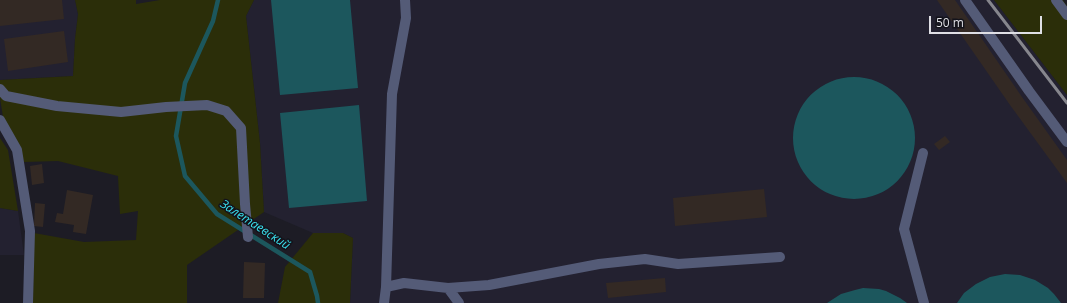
<!DOCTYPE html>
<meta charset="utf-8">
<style>
body{margin:0}
#map{position:relative;width:1067px;height:303px;overflow:hidden;background:#1d1c25;font-family:"Open Sans",sans-serif}
canvas{display:block}
.scale{position:absolute;left:929px;top:16px;width:113px;height:18px;box-sizing:border-box;border:2px solid #dfdfe5;border-top:0;padding-left:5px;font-size:12px;line-height:14px;white-space:nowrap;color:#dfdfe5;-webkit-text-stroke:3px #13131b;paint-order:stroke}
</style>
<div id="map">
<canvas width="1067" height="303"></canvas>
<div class="scale">50 m</div>
</div>
<script>
const g = document.querySelector('canvas').getContext('2d');
g.lineJoin = 'round';
function fill(path, color) { g.fillStyle = color; g.fill(path, 'evenodd'); }
const toPath = rows => new Path2D(rows.map(r => 'M' + r).join(''));
function strokePath(path, color, width, dash) { g.strokeStyle = color; g.lineWidth = width; g.lineCap = dash ? 'butt' : 'round'; g.setLineDash(dash || []); g.stroke(path); }
function drawText(font, color, halo, rows, align = 'center') {
  g.font = font + ' "Open Sans",sans-serif'; g.lineWidth = 3; g.setLineDash([]); g.textBaseline = 'middle'; g.strokeStyle = halo; g.fillStyle = color; for (const [text, x, y, turn = 0] of rows) {
    g.save(); g.translate(x, y); g.rotate((+turn || 0) * Math.PI / 180); g.textAlign = isNaN(turn) ? turn : align; if (halo) g.strokeText(text, 0, 0); g.fillText(text, 0, 0); g.restore();
  }
}
const built = toPath([
 [0,0,75,0,78,14,75,39,73,76,0,80],
 [254,0,994,0,1067,95,1067,303,350,303,353,238,343,233,313,233,264,212,260,143,246,16],
 [0,208,18,211,24,255,0,255]
]);
const green = toPath([
 [75,0,136,0,136,4,160,0,254,0,246,16,260,143,264,212,187,265,187,303,33,303,34,233,84,242,136,240,138,211,120,214,118,176,58,161,24,162,21,151,3,117,0,98,0,80,73,76,75,39,78,14],
 [994,0,1063,0,1067,6,1067,95],
 [0,138,8,150,18,211,0,208],
 [313,233,343,233,353,238,350,303,278,303,285,267]
]);
const water = toPath([
 [271,0,350,0,358,88,280,95],
 '793 138a61 61 0 1 1 122 0a61 61 0 1 1-122 0Z',
 [359,105,367,201,289,208,280,113],
 [1005,274,1020,275,1035,280,1048,288,1054,294,1061,303,957,303,964,293,976,284,990,277],
 [863,288,879,289,886,291,900,298,907,303,827,303,841,294,855,290]
]);
const stream = toPath([
 [218,0,213,21,185,83,176,136,185,176,217,214,310,272,317,296,318,303]
]);
const building = toPath([
 [0,0,62,0,64,19,0,26],
 [937,0,955,0,1022,97,1067,160,1067,183,1010,105],
 [64,31,68,62,8,71,4,39],
 [945,136,950,142,939,150,934,144],
 [42,164,44,183,32,185,30,166],
 [764,189,767,217,675,226,673,198],
 [67,190,93,195,86,234,73,232,74,225,55,222,57,213,63,214],
 [35,203,45,204,43,227,34,226],
 [244,262,265,263,264,298,243,298],
 [665,278,666,292,608,298,606,283]
]);
const minor = toPath([
 [965,0,1029,91,1067,142],
 [1056,0,1067,15],
 [0,89,6,96,57,106,121,112,166,107,207,105,226,111,241,128,245,204,248,237],
 [0,120,17,150,30,231,28,303],
 [923,153,904,229,924,303],
 [386,287,392,94,406,18,405,0],
 [448,288,459,303],
 [384,303,386,287,404,283,448,288,489,285,599,264,645,259,678,264,780,257]
]);
const rail = toPath([
 [988,0,1067,103]
]);
const waterNames = [
 ["Залетаевский",255,225,33]
];
fill(built, '#232130');
fill(green, '#2b2e09');
fill(water, '#1c575d');
strokePath(stream, '#1c575d', 4.5);
fill(building, '#332924');
strokePath(minor, '#545b77', 10);
strokePath(rail, '#86868d', 3);
drawText('italic 12px', '#3ae0ee', '#13131b', waterNames);
</script>
